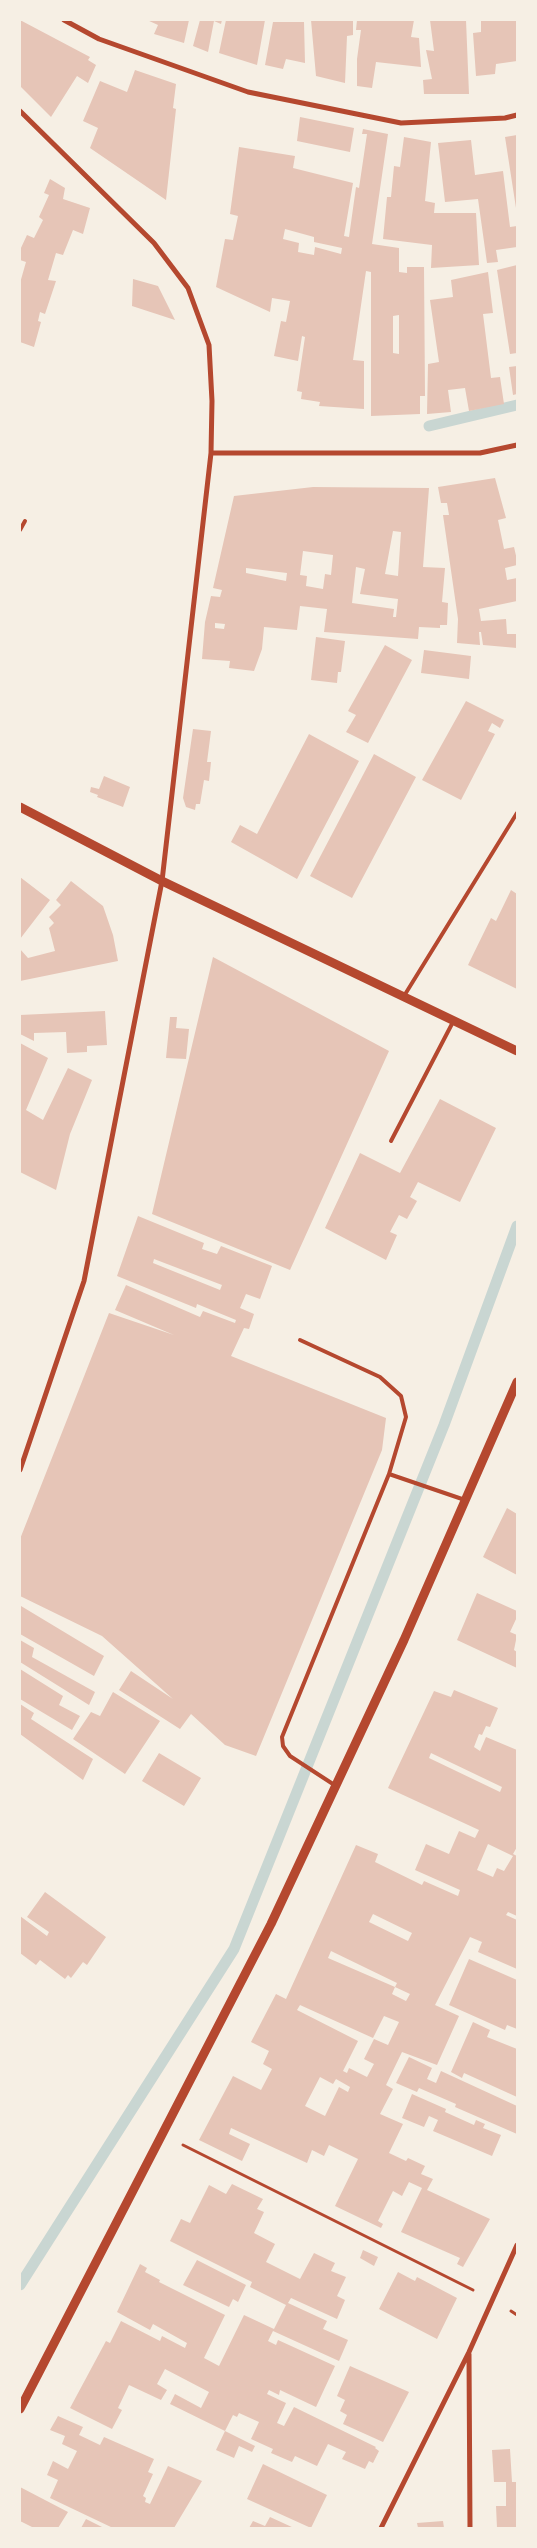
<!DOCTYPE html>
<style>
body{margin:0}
#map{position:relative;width:537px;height:2548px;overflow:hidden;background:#f6efe4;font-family:"Roboto Condensed",sans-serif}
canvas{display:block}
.frame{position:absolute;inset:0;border:21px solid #f6efe4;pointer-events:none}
</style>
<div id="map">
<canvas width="537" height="2548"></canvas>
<div class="frame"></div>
</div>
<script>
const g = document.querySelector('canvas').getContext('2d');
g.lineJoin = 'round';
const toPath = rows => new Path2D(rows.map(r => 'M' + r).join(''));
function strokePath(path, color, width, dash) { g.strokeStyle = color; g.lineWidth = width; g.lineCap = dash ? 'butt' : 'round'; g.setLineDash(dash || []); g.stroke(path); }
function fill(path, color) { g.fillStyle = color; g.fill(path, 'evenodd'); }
const stream = toPath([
 [429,426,517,405],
 [20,2285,234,1949,444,1425,517,1226]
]);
const building = toPath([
 [20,20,90,57,88,60,96,65,88,83,77,76,51,117,20,86],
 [147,20,189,20,184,43,154,34,158,25],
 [200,20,222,20,221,24,214,21,208,52,193,46],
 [226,20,265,20,257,65,219,53],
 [311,20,353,20,353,35,347,36,345,83,316,76],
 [357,20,414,20,411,37,419,38,421,67,376,62,372,88,357,86,357,59,361,30,356,30],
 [430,20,466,20,469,94,424,94,423,80,432,79,426,50,434,51],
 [481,20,517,20,517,61,496,64,495,74,476,76,473,33,481,32],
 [273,22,304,22,305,63,286,59,283,69,265,65],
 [135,70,176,84,173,108,176,109,166,200,90,148,98,128,83,121,100,81,127,92],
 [300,117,354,128,350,152,297,141],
 [363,129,388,134,372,244,399,248,399,272,407,273,407,267,424,267,425,396,420,396,420,414,371,416,371,272,366,271,353,360,364,361,364,409,319,406,320,402,301,399,302,392,297,391,305,337,302,336,298,361,274,356,281,321,286,322,290,301,272,298,270,312,216,287,225,239,233,240,238,216,230,214,239,147,295,156,293,168,353,183,344,236,349,237,356,187,359,188,367,134,362,134],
 [285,229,314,237,314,242,342,248,341,254,315,247,314,255,298,252,299,243,283,239],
 [399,315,399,354,393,353,393,316],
 [517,135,517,207,516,208,505,137],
 [404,137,431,142,425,201,435,203,434,213,476,213,479,265,431,268,432,245,383,239,387,197,391,197,394,166,400,167],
 [471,140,475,175,503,171,510,227,517,226,517,247,496,250,498,262,487,263,478,199,445,202,438,143],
 [50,179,65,188,63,199,90,208,83,234,73,230,63,255,56,253,48,280,56,281,45,314,40,312,38,321,41,322,34,347,20,342,20,283,26,262,20,260,20,250,27,235,34,238,43,220,39,217,49,195,44,193],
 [517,265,517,353,510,354,497,270],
 [488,272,493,313,483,314,491,378,500,377,504,404,469,411,465,388,448,390,451,412,427,414,428,364,439,362,430,300,453,297,451,280],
 [133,279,158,286,175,320,132,306],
 [517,366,517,394,513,395,509,367],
 [495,478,506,518,498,520,504,549,514,547,517,560,517,565,505,568,507,580,517,578,517,601,479,609,481,621,506,619,507,634,516,634,517,648,483,645,481,632,479,632,480,645,457,643,458,619,443,515,449,515,447,503,441,503,438,487],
 [313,487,429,488,423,567,445,568,442,602,448,603,447,625,440,625,440,628,419,627,418,639,324,632,327,609,300,606,297,630,264,627,262,649,254,671,229,668,230,661,202,659,205,622,211,596,220,597,222,590,213,588,234,496],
 [393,531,401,532,398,576,385,574],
 [303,551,333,555,331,575,325,574,323,589,306,586,307,576,300,575],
 [356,567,365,569,360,594,398,599,396,617,393,617,394,609,352,603],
 [246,568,287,573,286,581,246,573],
 [215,623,225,624,224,629,215,628],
 [316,637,345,641,341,672,338,672,337,683,311,680],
 [385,645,412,660,368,743,346,732,356,715,348,711],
 [424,650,471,656,469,679,421,673],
 [466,701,504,720,500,728,492,723,488,731,495,734,461,800,422,780],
 [193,729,211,731,207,762,211,762,209,781,204,780,200,804,196,804,195,810,186,807,183,798],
 [309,734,359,761,297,879,231,842,240,825,257,834],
 [374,754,416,777,352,898,310,876],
 [104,776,130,787,123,807,97,797,98,795,90,792,91,787,99,789],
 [20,877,50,900,20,939],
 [71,881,103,906,113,935,118,961,20,981,20,949,28,958,55,951,49,928,54,923,49,917,61,905,56,900],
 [511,890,517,894,517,989,468,965,491,918,496,921],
 [213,957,389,1051,290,1270,152,1214],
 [105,1011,107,1045,87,1046,87,1052,67,1053,66,1032,34,1033,34,1041,20,1034,20,1015],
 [170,1017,177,1017,176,1028,189,1029,186,1059,166,1058],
 [20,1043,48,1058,26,1110,43,1120,68,1068,92,1080,70,1134,56,1190,20,1172],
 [440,1099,496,1128,460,1202,418,1182,410,1197,417,1201,407,1219,399,1215,390,1232,397,1235,386,1260,325,1228,360,1153,400,1173],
 [138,1216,204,1243,202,1249,217,1254,221,1246,272,1266,260,1299,246,1294,240,1308,254,1314,249,1329,244,1328,231,1356,386,1418,382,1450,256,1756,225,1745,191,1714,180,1729,119,1690,131,1671,173,1699,102,1636,20,1596,20,1539,109,1313,174,1335,115,1310,126,1285,200,1317,203,1311,235,1323,236,1320,197,1304,196,1308,117,1276],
 [154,1259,222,1285,220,1290,153,1263],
 [507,1508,517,1514,517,1575,483,1557],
 [477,1593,517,1611,517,1617,510,1632,517,1635,514,1650,517,1652,517,1668,457,1640],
 [21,1606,104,1656,94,1676,20,1634],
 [20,1640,34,1648,32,1657,95,1692,89,1705,20,1662],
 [20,1669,63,1696,59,1705,80,1716,72,1730,20,1699],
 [454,1690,498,1708,490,1727,486,1726,482,1735,479,1734,474,1747,480,1751,486,1737,517,1750,517,1847,513,1854,517,1856,517,1916,508,1912,506,1915,517,1920,517,1969,478,1952,482,1942,470,1937,435,2005,459,2016,437,2065,402,2052,386,2085,393,2089,380,2114,403,2124,389,2153,406,2161,408,2158,425,2166,421,2174,433,2179,427,2190,490,2219,463,2267,457,2264,460,2258,401,2232,422,2188,409,2182,402,2196,393,2191,378,2221,383,2224,381,2228,335,2206,358,2159,329,2145,324,2156,312,2150,307,2163,231,2128,229,2134,250,2144,242,2161,199,2140,233,2076,261,2090,272,2069,263,2064,269,2051,251,2042,276,1994,286,1999,356,1845,378,1854,375,1862,422,1885,424,1881,458,1896,460,1890,415,1870,426,1844,449,1854,459,1831,475,1838,479,1830,388,1788,434,1691,451,1697],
 [431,1753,502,1787,500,1792,429,1758],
 [488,1844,513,1856,504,1871,497,1868,493,1877,477,1870],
 [373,1914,412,1933,408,1941,369,1922],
 [331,1951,397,1983,395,1987,328,1958],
 [395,1987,410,1994,406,2001,392,1994],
 [300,2005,373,2038,384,2016,399,2022,388,2045,374,2039,364,2059,374,2064,367,2077,349,2068,347,2073,343,2071,358,2041,297,2010],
 [320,2077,333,2084,336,2079,350,2087,348,2092,339,2087,325,2116,305,2106],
 [113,1692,160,1721,125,1774,73,1739,91,1712,100,1716],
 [20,1704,34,1713,31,1719,93,1759,83,1780,20,1734],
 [159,1753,201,1778,184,1806,142,1781],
 [45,1892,106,1937,87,1965,83,1962,71,1978,68,1975,65,1979,40,1960,36,1965,20,1953,20,1916,47,1936,49,1932,27,1917],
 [469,1959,517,1980,517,2029,507,2025,505,2030,449,2005],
 [473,2022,490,2030,487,2037,517,2049,517,2097,464,2073,462,2078,451,2072],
 [409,2057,432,2068,427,2079,436,2083,441,2071,517,2106,517,2134,455,2107,456,2104,419,2088,417,2092,396,2083],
 [412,2094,446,2109,445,2112,474,2125,476,2120,485,2124,483,2128,501,2135,492,2156,433,2131,438,2120,429,2116,424,2127,402,2118],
 [232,2184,263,2199,257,2209,264,2212,254,2233,275,2244,266,2262,300,2279,314,2253,335,2263,331,2271,346,2277,337,2296,345,2300,337,2319,291,2298,288,2303,327,2321,323,2329,348,2340,339,2361,273,2331,268,2341,276,2345,278,2340,335,2366,316,2407,280,2390,279,2395,269,2390,267,2394,286,2403,277,2423,284,2426,294,2407,376,2447,375,2448,379,2451,373,2463,369,2461,365,2469,342,2459,346,2452,328,2444,317,2466,295,2456,292,2462,271,2453,273,2449,251,2439,259,2422,239,2413,237,2417,233,2415,225,2431,170,2404,175,2394,201,2408,209,2392,165,2369,157,2384,167,2390,161,2400,129,2385,118,2408,122,2410,112,2429,70,2408,106,2341,110,2343,121,2321,160,2341,162,2336,185,2348,187,2343,153,2324,150,2330,117,2312,140,2264,147,2268,145,2272,160,2280,159,2282,225,2315,204,2358,219,2366,244,2315,274,2329,286,2305,250,2287,252,2282,170,2241,181,2219,190,2223,209,2185,226,2194],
 [363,2250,378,2257,374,2266,360,2258],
 [197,2260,246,2285,238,2302,233,2299,229,2307,183,2285],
 [398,2272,415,2281,417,2277,457,2298,437,2339,379,2309],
 [350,2366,409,2392,383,2442,343,2424,347,2415,340,2411,345,2400,337,2396],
 [58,2416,83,2427,79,2435,100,2445,104,2437,154,2459,148,2472,153,2474,143,2496,146,2498,145,2502,150,2504,168,2466,202,2481,174,2528,113,2528,50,2498,58,2480,47,2475,53,2461,68,2469,77,2451,62,2444,65,2436,50,2430],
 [225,2431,255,2446,252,2452,239,2446,234,2458,216,2450],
 [510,2449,512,2482,517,2482,517,2528,497,2528,496,2506,506,2506,506,2482,494,2482,492,2450],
 [263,2464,327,2495,311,2528,247,2499],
 [20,2487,68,2512,58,2528,34,2528,20,2521],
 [270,2517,294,2528,249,2528,253,2521,265,2526],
 [86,2519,104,2528,81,2528],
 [443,2521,444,2528,418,2528,417,2523]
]);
const path = toPath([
 [183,2145,473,2290],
 [511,2311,517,2315]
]);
const service = toPath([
 [20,530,25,521],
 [404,996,517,813],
 [391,1141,454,1020],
 [300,1340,380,1377,401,1396,406,1417,389,1474,282,1737,283,1746,290,1756,336,1786],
 [389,1474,465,1500]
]);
const minor = toPath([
 [64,20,99,39,248,92,401,123,505,118,517,115],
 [20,111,154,243,188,288,209,345,212,401,211,453,162,881,84,1281,20,1470],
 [211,453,480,453,517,445],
 [469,2354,470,2528],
 [381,2528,469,2352,517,2245]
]);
const tertiary = toPath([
 [20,807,162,881,517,1051],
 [20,2409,271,1924,404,1640,517,1382]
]);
strokePath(stream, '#c9d6d2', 11);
fill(building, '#e6c5b7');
strokePath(path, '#b5482f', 3);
strokePath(service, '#b5482f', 4);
strokePath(minor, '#b5482f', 5);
strokePath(tertiary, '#b5482f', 9);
</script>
